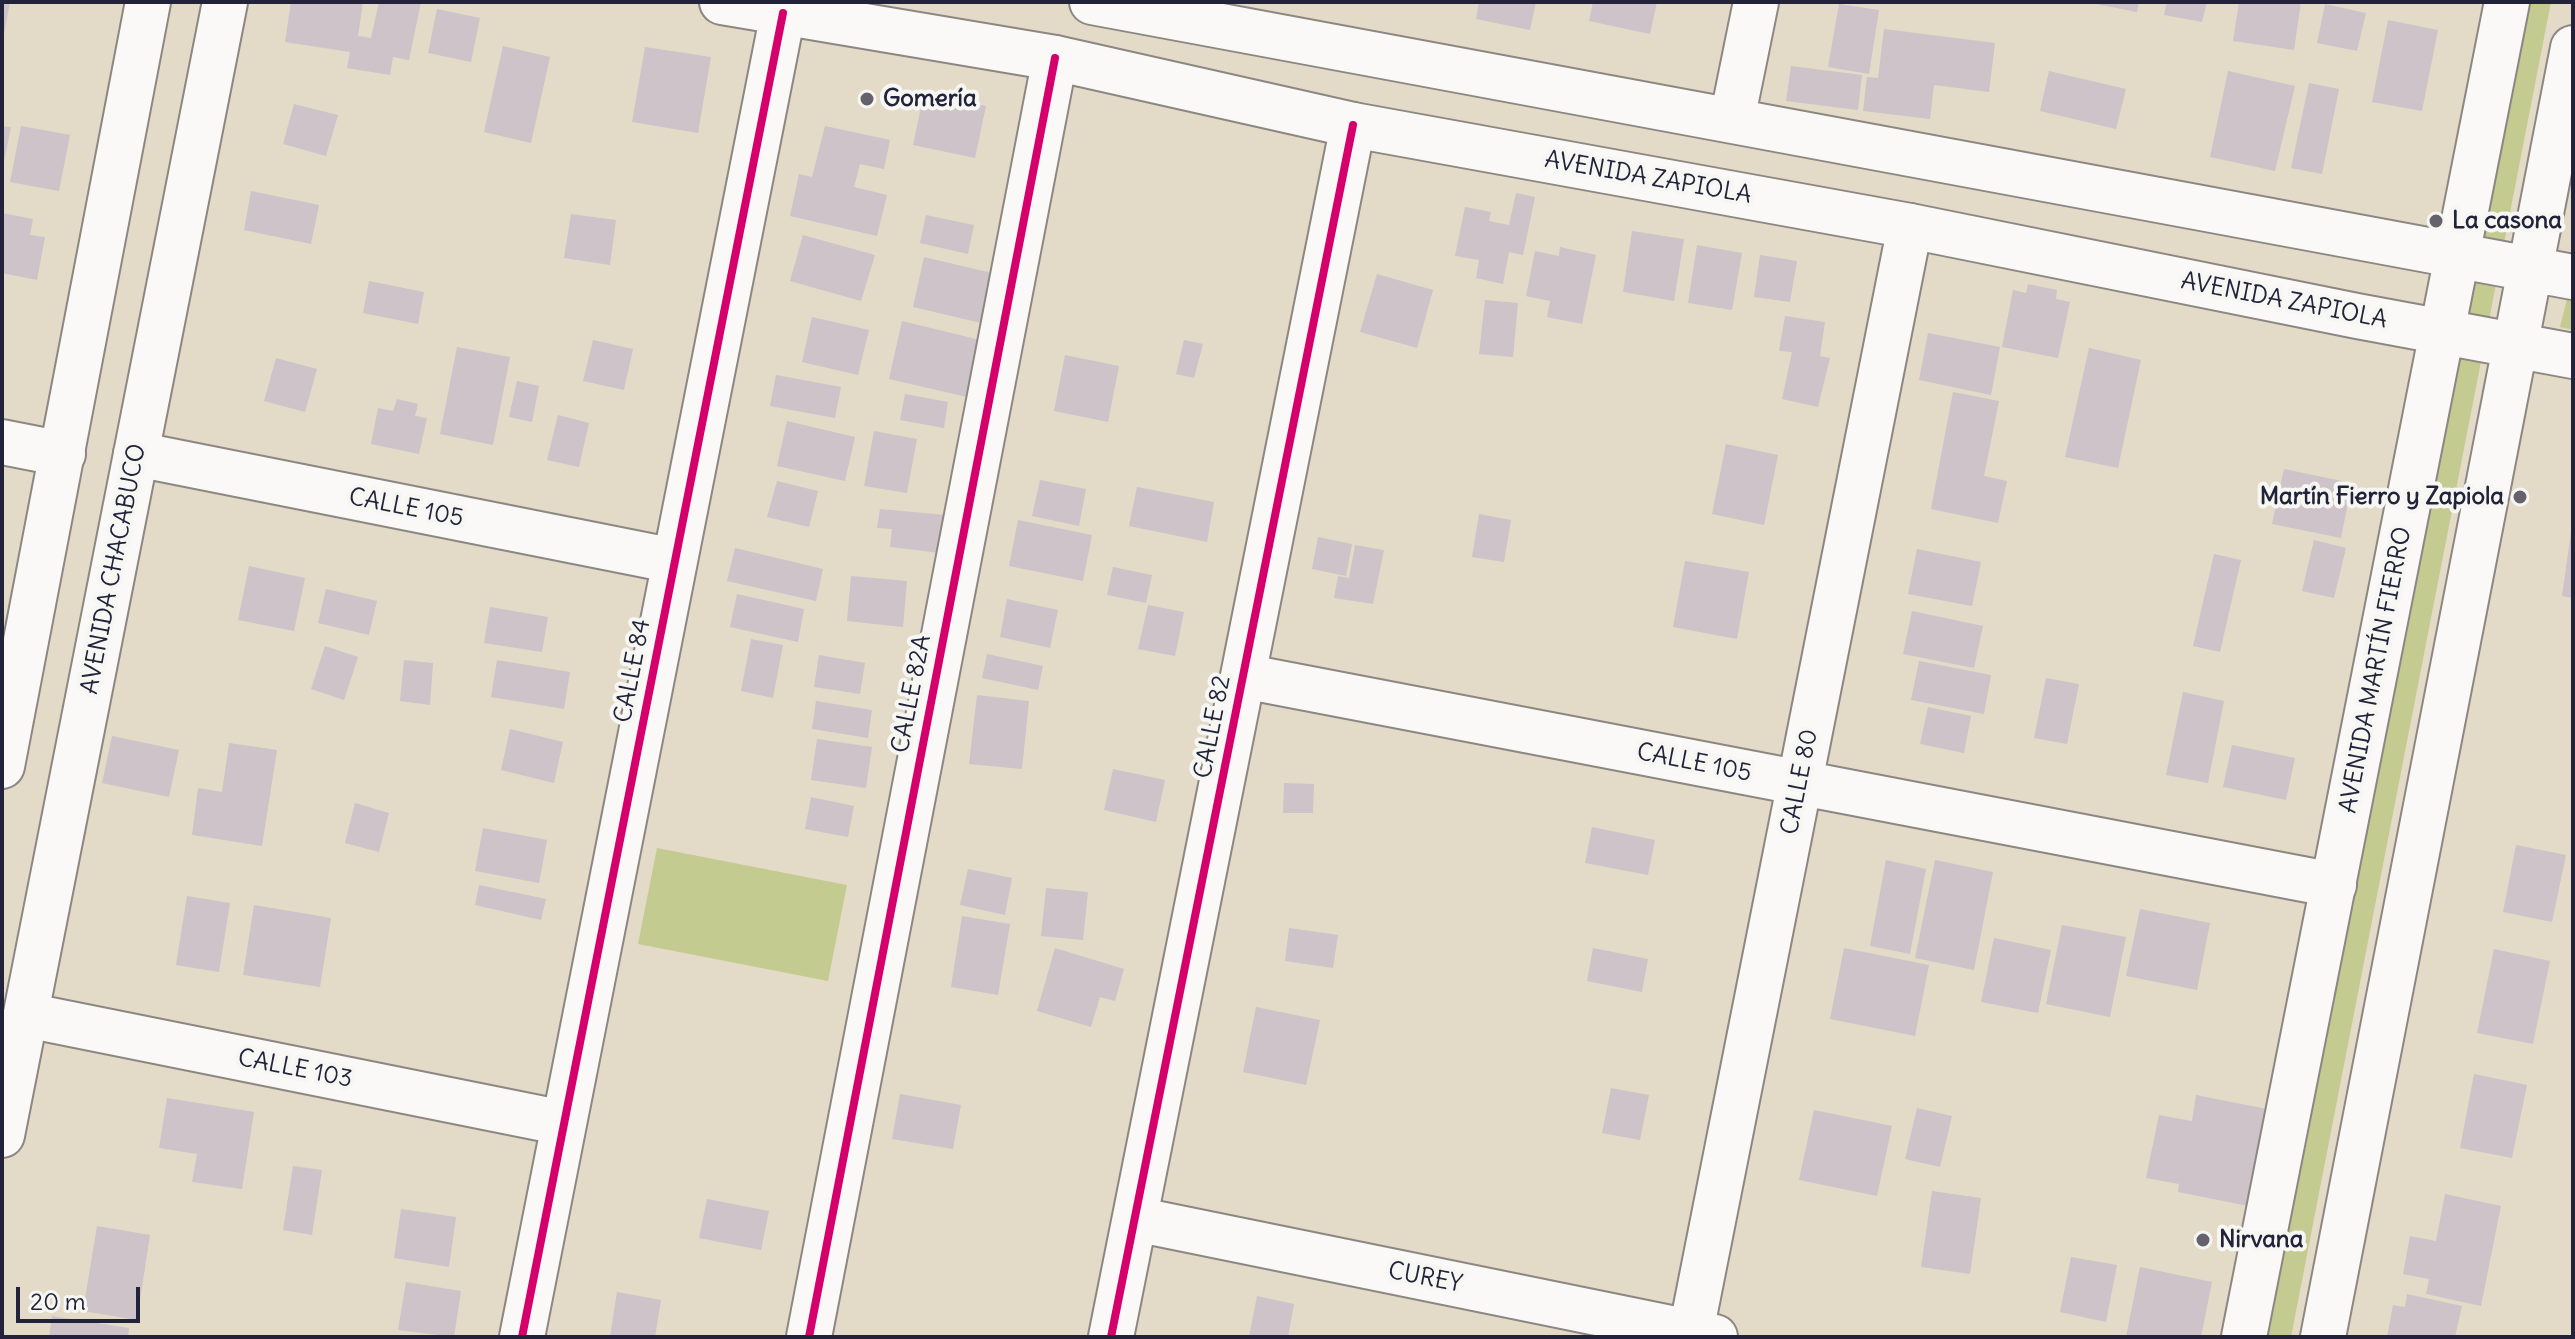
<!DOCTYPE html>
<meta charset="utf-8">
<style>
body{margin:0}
#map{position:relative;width:2575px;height:1339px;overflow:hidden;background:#e4dac8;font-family:Delius,sans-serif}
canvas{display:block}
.frame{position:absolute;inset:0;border:4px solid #22223b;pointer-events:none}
.scale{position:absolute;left:16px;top:1287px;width:124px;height:36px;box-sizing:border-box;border:4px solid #22223b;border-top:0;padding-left:10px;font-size:24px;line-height:28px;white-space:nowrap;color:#22223b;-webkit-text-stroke:6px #f6f6f2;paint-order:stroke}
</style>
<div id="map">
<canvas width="2575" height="1339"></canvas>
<div class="frame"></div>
<div class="scale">20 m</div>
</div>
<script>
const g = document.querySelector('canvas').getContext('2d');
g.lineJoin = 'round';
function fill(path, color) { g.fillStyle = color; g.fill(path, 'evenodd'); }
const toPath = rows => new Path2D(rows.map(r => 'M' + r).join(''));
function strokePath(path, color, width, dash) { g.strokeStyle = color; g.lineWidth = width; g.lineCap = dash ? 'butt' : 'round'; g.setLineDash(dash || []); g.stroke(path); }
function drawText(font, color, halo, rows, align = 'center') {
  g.font = font + ' Delius,sans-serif'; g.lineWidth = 8; g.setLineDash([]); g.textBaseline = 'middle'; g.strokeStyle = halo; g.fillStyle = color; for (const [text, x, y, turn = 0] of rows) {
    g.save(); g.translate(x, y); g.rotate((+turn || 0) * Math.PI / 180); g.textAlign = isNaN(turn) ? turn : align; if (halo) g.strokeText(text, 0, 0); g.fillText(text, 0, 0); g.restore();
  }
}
const green = toPath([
 [2529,2,2551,2,2291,1337,2267,1337],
 [2570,287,2573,288,2573,330,2560,327],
 [657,848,847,885,828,981,638,944]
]);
const building = toPath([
 [2,2,10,2,4,34,2,34],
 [291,2,363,2,358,36,371,38,379,2,421,2,409,60,393,57,390,75,347,68,350,52,285,42],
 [1479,2,1536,2,1530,30,1476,19],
 [1593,2,1657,2,1650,34,1589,21],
 [2085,2,2139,2,2137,12],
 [2167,2,2207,2,2202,22,2164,15],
 [2239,2,2301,2,2294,50,2233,41],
 [1839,4,1879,10,1869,74,1828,67],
 [2325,4,2366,13,2357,51,2317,43],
 [437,9,480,18,471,62,428,53],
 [2388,20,2438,30,2422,111,2372,102],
 [1884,29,1995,43,1989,92,1934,85,1930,119,1863,111,1867,77,1878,78],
 [503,46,550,57,531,143,484,132],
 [645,47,711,57,698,133,632,122],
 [1791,66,1862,75,1858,110,1786,101],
 [2049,71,2126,89,2116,129,2040,111],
 [2228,71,2295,86,2275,171,2210,157],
 [2309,83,2339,89,2322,174,2291,168],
 [924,93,986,106,975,158,913,145],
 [294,104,338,115,326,156,283,144],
 [2,126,11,127,3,166,2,165],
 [21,126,70,135,59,191,10,182],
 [825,126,890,140,884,169,860,164,854,187,887,195,877,236,790,216,799,174,812,177],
 [251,191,319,205,311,244,244,230],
 [1516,193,1535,197,1523,255,1509,252,1503,284,1476,278,1479,260,1455,256,1465,207,1491,212,1489,221,1509,225],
 [2,213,33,219,30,235,45,237,37,280,2,273],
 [571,214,616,220,610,265,564,258],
 [926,215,974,225,968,254,920,243],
 [1632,231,1684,239,1674,301,1623,292],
 [803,235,875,255,861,301,790,281],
 [1697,245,1742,253,1732,310,1688,303],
 [1560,247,1596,255,1582,324,1547,317,1550,301,1526,296,1535,251,1559,256],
 [1760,255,1797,261,1790,302,1754,297],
 [924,257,992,273,981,323,913,307],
 [1377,274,1433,290,1417,348,1360,332],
 [369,281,424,292,418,324,363,313],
 [2028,284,2057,290,2056,299,2070,302,2058,358,2002,347,2013,290,2026,293],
 [1485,300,1518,303,1513,357,1479,354],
 [1785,316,1825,322,1820,356,1830,358,1818,407,1782,399,1792,352,1779,351],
 [812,317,869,330,858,375,802,362],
 [902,321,980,340,967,397,889,379],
 [1928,333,2000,347,1991,395,1919,380],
 [593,340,633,349,624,390,583,381],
 [1184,340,1203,344,1194,378,1176,374],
 [457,347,510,357,493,445,440,434],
 [2089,348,2141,360,2118,468,2065,457],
 [1065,355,1119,366,1108,422,1054,411],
 [276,358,317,369,305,412,264,401],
 [776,375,841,387,835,418,770,406],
 [517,381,539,386,532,422,509,417],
 [1953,392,1999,401,1984,476,2007,481,1998,523,1931,509],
 [905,394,948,402,944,428,900,420],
 [397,399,418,404,415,416,427,418,419,454,371,444,378,408,393,411],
 [558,415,589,423,579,467,547,460],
 [787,421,855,437,845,481,777,466],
 [874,431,917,439,907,493,864,486],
 [1726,444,1778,455,1764,525,1712,514],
 [2284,469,2352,483,2341,538,2272,524],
 [1040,480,1086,489,1079,526,1032,516],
 [777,481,818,491,809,527,767,517],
 [1137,487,1214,502,1207,542,1129,526],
 [880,509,946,515,940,553,890,547,892,529,877,528],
 [1479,514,1511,520,1504,562,1472,557],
 [1018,520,1092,535,1083,581,1009,566],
 [2571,532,2573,532,2573,598,2562,596],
 [1318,537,1352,544,1346,576,1312,569],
 [2314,540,2346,548,2334,598,2302,591],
 [1355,545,1384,550,1373,604,1334,598,1338,576,1349,578],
 [735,548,823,569,816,601,727,581],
 [1917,549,1981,562,1972,606,1908,594],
 [2214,554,2241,560,2220,652,2193,646],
 [1685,561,1749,572,1737,639,1673,627],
 [249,566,305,578,294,631,238,620],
 [1113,567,1152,575,1146,603,1107,595],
 [851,576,907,581,903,627,847,621],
 [326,589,377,601,369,635,318,623],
 [737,594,804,609,798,642,730,627],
 [1007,599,1058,610,1050,648,1000,637],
 [1148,605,1184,612,1175,656,1138,649],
 [490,607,548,617,542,652,484,643],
 [1912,611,1983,626,1974,668,1903,654],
 [751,639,783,645,773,698,741,691],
 [325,646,358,657,344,700,311,689],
 [987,654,1043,666,1038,690,982,678],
 [819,655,865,663,860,694,814,687],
 [404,660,433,663,430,705,400,701],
 [497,660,570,672,564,709,491,697],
 [1919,661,1991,675,1984,714,1911,700],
 [2046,678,2079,684,2067,744,2034,738],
 [2183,692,2224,701,2208,783,2166,775],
 [977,695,1029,701,1022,769,969,764],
 [816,701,872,710,868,738,812,729],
 [1928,707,1971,716,1964,753,1920,744],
 [510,729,563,742,554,783,501,770],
 [112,736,179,750,169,797,102,783],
 [817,739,872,747,866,788,811,780],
 [229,743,277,750,262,846,192,835,198,788,222,792],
 [2232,745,2295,758,2286,800,2223,787],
 [1113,769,1165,780,1156,822,1104,810],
 [1284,783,1314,784,1313,813,1283,813],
 [811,797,854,806,848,837,805,829],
 [355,803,389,813,379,852,345,843],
 [1592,827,1655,840,1648,875,1585,863],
 [483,828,547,840,539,883,475,871],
 [2516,845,2566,855,2552,922,2503,912],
 [1886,860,1926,869,1910,954,1870,946],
 [1935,860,1993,872,1974,970,1915,958],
 [968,869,1012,878,1005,915,960,905],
 [479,885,546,899,541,920,475,905],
 [1046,888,1088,892,1083,940,1041,936],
 [187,896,230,903,219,972,176,965],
 [254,905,331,918,320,987,243,975],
 [2140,909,2210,923,2197,990,2126,976],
 [962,916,1010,924,998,995,951,987],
 [2062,925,2126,937,2110,1017,2046,1004],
 [1289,928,1338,935,1333,968,1285,961],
 [1994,938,2051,950,2038,1013,1981,1002],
 [1055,948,1124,969,1115,1001,1100,997,1091,1027,1037,1011],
 [1593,948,1648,959,1642,992,1587,981],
 [1844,948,1929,965,1915,1036,1830,1019],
 [2494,949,2550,961,2533,1044,2477,1033],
 [1256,1007,1320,1020,1306,1085,1243,1072],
 [2474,1074,2527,1085,2512,1158,2460,1148],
 [1611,1088,1649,1095,1640,1140,1602,1133],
 [900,1094,961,1105,953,1149,892,1139],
 [2196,1095,2282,1112,2263,1209,2178,1192,2179,1184,2146,1178,2159,1115,2192,1121],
 [167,1098,254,1112,242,1189,192,1182,197,1154,159,1148],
 [1917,1108,1952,1116,1940,1167,1905,1159],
 [1814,1110,1892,1126,1877,1196,1799,1180],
 [293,1166,322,1170,312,1235,283,1230],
 [1932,1191,1981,1198,1970,1274,1921,1267],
 [2445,1194,2501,1206,2481,1306,2426,1294,2429,1279,2403,1274,2410,1236,2436,1241],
 [707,1199,769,1211,761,1250,699,1238],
 [401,1209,456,1217,449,1267,394,1258],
 [97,1226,150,1235,137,1320,83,1311],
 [2071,1257,2117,1265,2106,1322,2060,1312],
 [2140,1267,2212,1282,2201,1337,2126,1337],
 [406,1282,461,1291,454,1337,398,1330],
 [617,1292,661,1300,655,1337,610,1337],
 [2407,1294,2462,1306,2455,1337,2387,1337,2393,1305,2405,1307],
 [1257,1296,1294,1304,1288,1337,1249,1337],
 [52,1316,129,1328,128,1337,49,1337]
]);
const street = toPath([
 [1732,120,1756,2],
 [2,442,63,454],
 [136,454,675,561],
 [1243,676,2334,885],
 [26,1015,564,1123],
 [1135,1219,1715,1337],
 [522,1337,783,13],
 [809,1337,1055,58],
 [1111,1337,1353,125],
 [1690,1337,1910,226]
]);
const secondary = toPath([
 [722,2,1055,58,1353,125,1910,226,2357,316,2573,356],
 [1092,2,2573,277],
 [2244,1337,2507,2],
 [2323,1337,2573,48]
]);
const primary = toPath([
 [2,766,148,2],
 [2,1135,225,2]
]);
const cycleway = toPath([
 [522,1337,783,13],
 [809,1337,1055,58],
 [1111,1337,1353,125]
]);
const markers = [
 [867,99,8,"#66626c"],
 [2436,221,8,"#66626c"],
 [2520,497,8,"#66626c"],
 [2203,1240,8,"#66626c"]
];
const poiNames = [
 ["Gomería",883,99],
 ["La casona",2452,221],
 ["Martín Fierro y Zapiola",2504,497,"right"],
 ["Nirvana",2219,1240]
];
const streetNames = [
 ["AVENIDA ZAPIOLA",1648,178,10],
 ["AVENIDA ZAPIOLA",2284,301,11],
 ["CALLE 105",406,508,11],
 ["AVENIDA CHACABUCO",114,569,-79],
 ["AVENIDA MARTÍN FIERRO",2376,670,-79],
 ["CALLE 84",633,671,-79],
 ["CALLE 82A",912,694,-79],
 ["CALLE 82",1213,727,-79],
 ["CALLE 105",1694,763,11],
 ["CALLE 80",1800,782,-79],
 ["CALLE 103",295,1069,11],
 ["CUREY",1425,1278,11]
];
fill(green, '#c4cb90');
fill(building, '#cdc3c9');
strokePath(street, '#8c8782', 48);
strokePath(secondary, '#8c8782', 48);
strokePath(primary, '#8c8782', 48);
strokePath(street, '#fbf9f7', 44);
strokePath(secondary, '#fbf9f7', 44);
strokePath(primary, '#fbf9f7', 44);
strokePath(cycleway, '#d6006c', 8);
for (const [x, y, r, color] of markers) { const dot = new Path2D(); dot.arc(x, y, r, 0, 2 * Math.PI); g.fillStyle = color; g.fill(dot); strokePath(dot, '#f6f6f2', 3); }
drawText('bold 24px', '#22223b', '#f6f6f2', poiNames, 'left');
drawText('24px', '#22223b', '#f6f6f2', streetNames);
</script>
